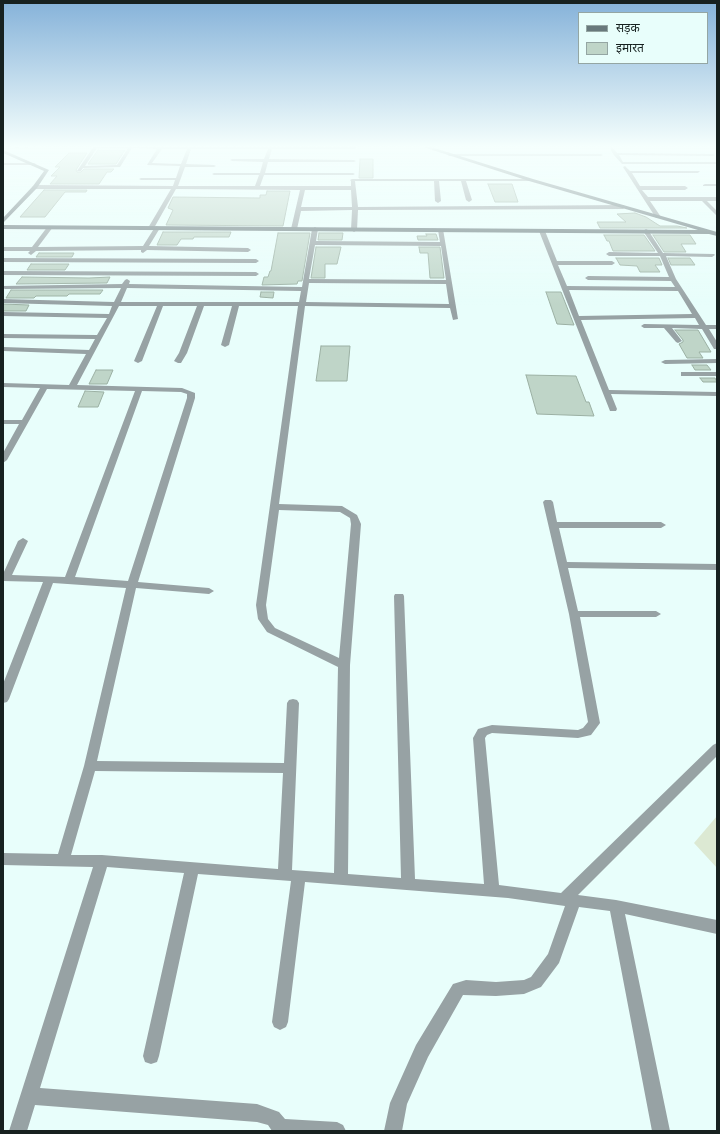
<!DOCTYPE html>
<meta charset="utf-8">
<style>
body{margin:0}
#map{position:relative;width:720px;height:1134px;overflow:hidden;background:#e8fefb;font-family:Jost,"Noto Sans Devanagari",sans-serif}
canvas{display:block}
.frame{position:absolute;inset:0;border:4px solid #172120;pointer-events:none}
.legend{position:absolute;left:578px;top:12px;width:130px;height:52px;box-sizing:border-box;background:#e8fefb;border:1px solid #94a6a3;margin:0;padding:5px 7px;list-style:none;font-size:12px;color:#172120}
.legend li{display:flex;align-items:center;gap:8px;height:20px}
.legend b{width:20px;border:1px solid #94a6a3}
</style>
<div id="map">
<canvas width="720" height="1134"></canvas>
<div class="frame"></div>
<ul class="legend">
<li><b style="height:5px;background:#68797c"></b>सड़क</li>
<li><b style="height:11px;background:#bfd5c8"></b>इमारत</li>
</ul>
</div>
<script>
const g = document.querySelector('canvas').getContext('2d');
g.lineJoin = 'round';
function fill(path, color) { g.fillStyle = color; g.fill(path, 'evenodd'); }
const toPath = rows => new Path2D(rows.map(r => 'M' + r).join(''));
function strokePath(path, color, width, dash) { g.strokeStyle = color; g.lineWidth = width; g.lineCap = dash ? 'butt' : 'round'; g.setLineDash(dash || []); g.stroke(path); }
const green = toPath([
 [717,816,717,868,694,843]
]);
const building = toPath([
 [98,150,125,150,116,164,88,164,98,150],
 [69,153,87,153,76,170,77,172,81,172,84,169,114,169,111,172,107,172,99,184,50,184,57,176,51,176,60,167,55,167,69,153],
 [360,159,373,159,373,178,359,178,360,159],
 [488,184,512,184,518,202,495,202,488,184],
 [44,190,87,190,86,192,65,192,45,217,20,217,44,190],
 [267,191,290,191,283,226,166,225,173,210,168,208,173,197,260,198,260,195,266,195,267,191],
 [635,213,646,217,660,226,677,226,687,228,600,228,597,222,626,222,617,214,635,213],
 [163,232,231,232,229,237,194,237,193,239,181,239,177,245,157,245,163,232],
 [278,233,310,233,302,281,298,281,297,284,262,285,264,277,268,277,270,271,271,271,278,233],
 [319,233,343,233,342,240,318,240,319,233],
 [426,234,436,234,438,240,418,240,417,236,427,236,426,234],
 [604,235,644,235,655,251,613,251,609,241,607,241,604,235],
 [653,235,690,235,696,244,681,244,686,252,664,252,653,235],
 [316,247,341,247,337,264,325,264,325,278,311,278,316,247],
 [419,247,440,247,444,278,430,278,428,253,420,253,419,247],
 [39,253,74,253,72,257,36,257,39,253],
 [616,258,659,258,662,265,655,265,660,272,640,272,637,266,620,265,616,258],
 [668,258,690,258,695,265,671,265,668,258],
 [31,264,69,264,65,270,27,270,31,264],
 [22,277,89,278,110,277,107,283,16,284,22,277],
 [11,290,103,290,100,294,69,294,67,296,36,296,34,298,6,298,11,290],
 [261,292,274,292,273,298,260,297,261,292],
 [546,292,561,292,574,325,557,324,546,292],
 [3,304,29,305,26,311,3,311,3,304],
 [675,330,698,330,711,352,699,352,703,358,687,358,679,344,683,342,683,340,675,330],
 [321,346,350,346,347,381,316,381,321,346],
 [692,365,707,365,711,370,695,370,692,365],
 [96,370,113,370,107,384,89,384,96,370],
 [526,375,576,376,586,402,589,402,594,416,537,414,526,375],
 [700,378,715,378,717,382,703,382,700,378],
 [85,391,104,392,98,407,78,407,85,391]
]);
const street = toPath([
 [13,146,45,146,15,148,13,146],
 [94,146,355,147,357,148,355,149,272,149,269,159,354,160,356,161,354,162,268,162,265,173,353,173,355,174,353,175,264,175,260,186,351,186,351,181,350,180,352,179,531,179,533,180,531,181,466,181,472,200,469,202,466,200,461,181,439,181,441,201,438,203,435,201,434,181,355,181,358,207,623,205,626,207,623,209,358,210,357,230,354,232,351,230,352,210,301,211,297,229,294,231,291,229,300,190,176,189,154,228,151,230,148,228,171,189,35,189,32,187,35,185,173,186,175,180,141,180,139,179,141,178,176,178,180,166,147,165,157,149,132,148,120,167,83,168,81,171,77,171,94,146],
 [97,148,128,148,117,165,85,166,97,148],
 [162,149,187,149,181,164,152,163,162,149],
 [191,149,268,149,264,159,232,159,230,160,232,161,263,162,260,173,214,173,212,174,214,175,259,175,255,186,178,186,185,167,214,167,216,166,214,165,186,164,191,149],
 [305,190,351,190,352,207,301,207,305,190],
 [612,147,617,153,713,154,715,155,713,156,619,155,623,162,717,162,717,164,622,164,613,154,610,148,612,147],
 [450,154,601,154,603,155,601,156,448,156,450,154],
 [3,163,34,163,36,164,34,165,3,165,3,163],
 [625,166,630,171,700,171,698,173,632,173,640,186,685,186,688,188,685,190,642,190,648,197,717,197,717,201,707,201,717,211,717,216,702,201,650,201,661,217,656,218,623,167,625,166],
 [705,184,717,184,717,186,703,186,703,185,705,184],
 [48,226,53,227,38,247,143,246,155,227,157,226,160,228,149,246,248,248,251,250,248,252,147,250,143,253,141,252,141,250,36,251,31,255,28,253,30,251,3,251,3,247,32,247,48,226],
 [315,227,318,229,316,241,440,242,438,230,443,229,458,319,453,320,450,308,305,306,279,504,342,506,357,515,361,524,350,665,348,874,401,878,394,596,395,594,403,594,404,596,415,879,484,884,473,738,478,729,492,725,578,730,583,728,588,722,569,614,543,502,545,500,551,500,553,502,557,522,661,522,666,525,661,528,559,528,567,562,717,564,717,570,568,568,578,611,656,611,661,614,656,617,580,617,600,723,591,735,578,738,492,733,487,735,485,738,499,885,561,893,713,745,717,743,717,756,578,895,616,900,717,920,717,934,625,914,670,1131,652,1131,610,911,579,907,559,963,541,987,524,994,496,996,463,995,428,1057,407,1104,402,1131,384,1131,390,1103,416,1045,453,984,466,980,496,982,524,980,531,977,548,954,565,906,508,898,305,882,288,1022,286,1027,280,1030,274,1027,272,1022,291,881,198,874,159,1056,157,1062,151,1064,145,1062,143,1056,184,873,107,867,40,1088,257,1104,279,1112,285,1119,337,1122,343,1125,346,1131,272,1131,268,1125,257,1122,35,1105,27,1131,9,1131,93,867,3,865,3,853,58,854,84,766,126,588,53,583,9,699,7,702,3,703,3,684,43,582,3,581,3,574,18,541,23,538,28,541,12,575,65,577,135,391,47,389,7,460,3,463,3,453,19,424,3,424,3,420,22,420,40,388,3,387,3,383,69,385,86,354,3,351,3,347,89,350,95,339,3,338,3,334,97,335,107,318,3,316,3,312,109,314,112,306,3,303,3,299,114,302,121,288,5,289,3,288,3,286,122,284,125,280,127,279,130,281,129,284,302,287,312,229,315,227],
 [315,245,441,246,446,280,309,279,315,245],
 [309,283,446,284,449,304,306,302,309,283],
 [127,288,301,291,299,302,121,302,127,288],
 [119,306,157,306,134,361,138,363,142,361,163,306,197,306,179,353,174,361,178,363,181,363,187,353,204,306,232,306,221,345,225,347,229,345,239,306,298,306,256,605,258,619,267,632,338,667,334,873,292,870,299,703,297,700,293,699,289,700,287,703,284,763,97,761,136,588,209,594,214,591,209,588,138,582,195,398,195,393,182,388,77,385,119,306],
 [142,391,181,392,187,394,187,398,128,581,75,577,142,391],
 [279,510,340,512,350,518,351,524,339,658,275,628,268,619,266,605,279,510],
 [95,771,283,773,278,869,102,855,71,855,95,771],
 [542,229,545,231,557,261,612,261,615,263,612,265,558,265,567,286,675,287,671,281,588,280,585,278,588,276,669,277,660,256,609,256,606,254,609,252,658,253,643,231,646,229,648,230,663,253,714,254,715,255,712,257,666,256,676,279,706,325,717,325,717,329,709,329,717,342,717,349,714,349,702,329,672,328,682,341,678,343,676,342,664,328,644,328,641,326,644,324,699,325,695,318,581,320,609,390,717,392,717,396,611,394,617,409,616,411,610,411,539,231,542,229],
 [569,290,678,291,692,314,579,316,569,290],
 [3,258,256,259,259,261,256,263,3,262,3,258],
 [3,271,256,272,259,274,256,276,3,275,3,271],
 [717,359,717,363,665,364,661,362,665,360,717,359],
 [681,372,717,372,717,376,681,376,681,372]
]);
const secondary = toPath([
 [420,146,428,146,533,179,717,232,717,236,709,234,3,229,3,225,698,230,529,181,420,146],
 [3,150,49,170,37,188,3,223,3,218,33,186,44,171,3,153,3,150]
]);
fill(green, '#dce9d3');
fill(building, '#bfd5c8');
strokePath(building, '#9bb0a3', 1);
fill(street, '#97a2a4');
fill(secondary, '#68797c');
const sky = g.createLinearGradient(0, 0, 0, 305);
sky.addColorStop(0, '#85b2d9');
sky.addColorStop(0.48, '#f5fffd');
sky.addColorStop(1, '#f5fffd00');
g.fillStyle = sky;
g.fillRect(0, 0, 720, 305);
</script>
